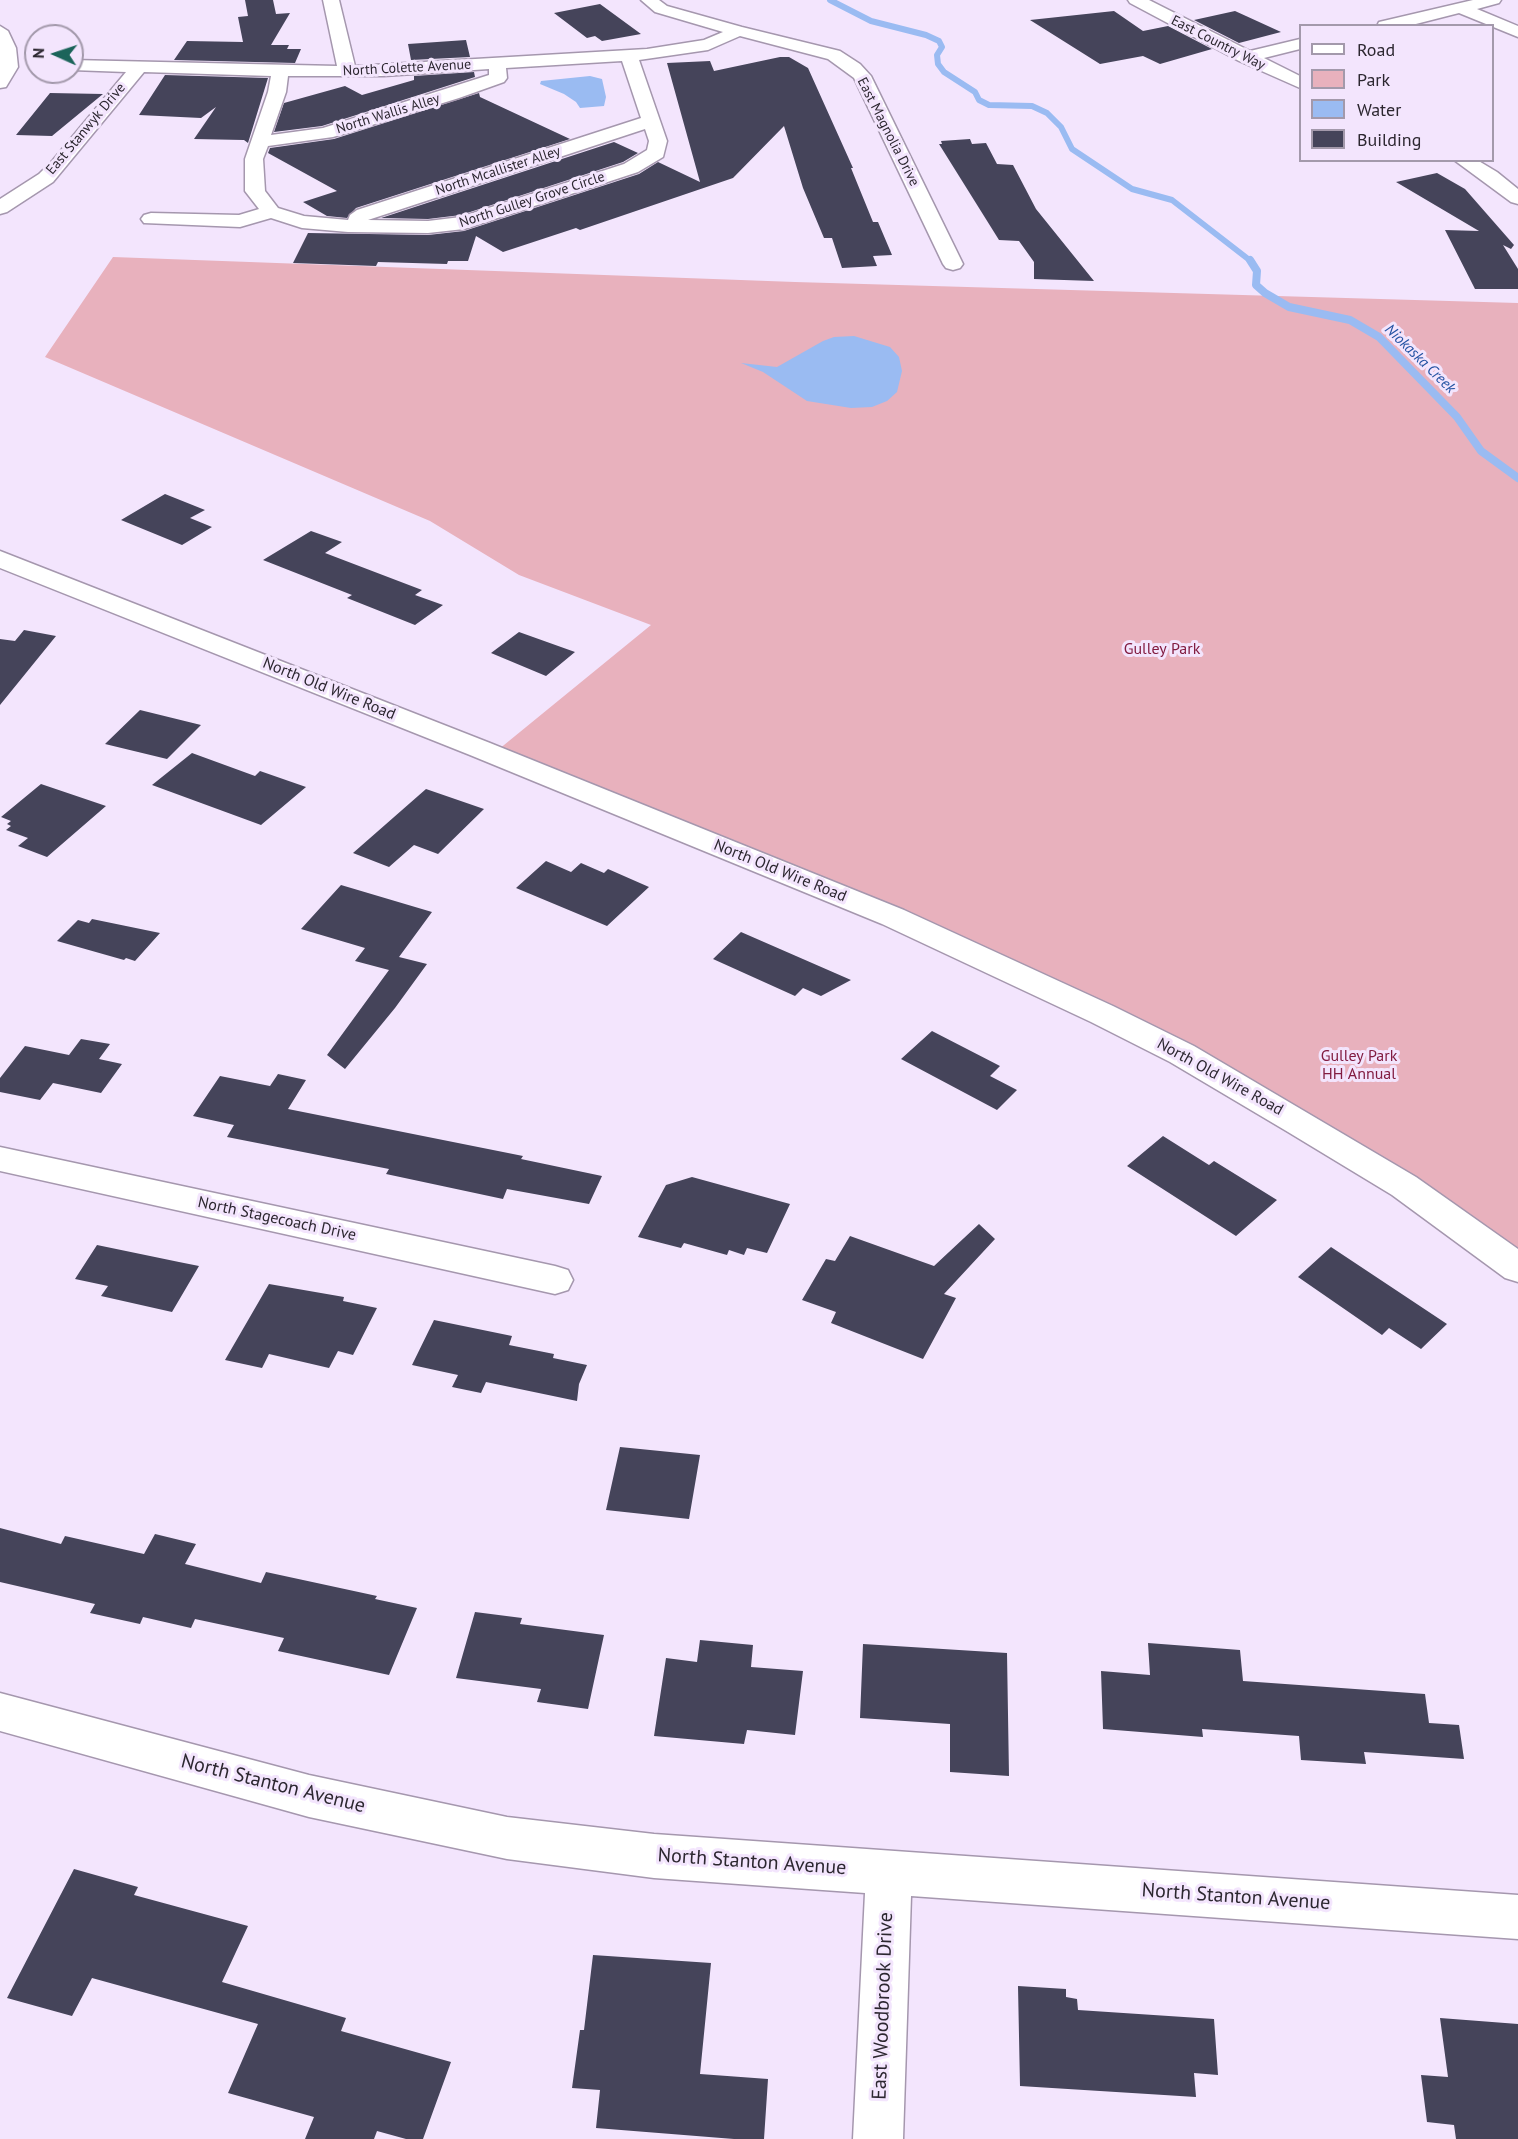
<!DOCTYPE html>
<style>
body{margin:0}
#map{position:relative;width:1518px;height:2139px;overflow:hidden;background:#f3e5fd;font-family:"PT Sans",sans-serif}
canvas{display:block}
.legend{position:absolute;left:1299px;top:24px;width:195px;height:138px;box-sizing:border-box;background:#f3e5fd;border:2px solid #a399ab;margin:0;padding:8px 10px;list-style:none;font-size:18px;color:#2c2730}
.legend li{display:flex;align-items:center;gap:12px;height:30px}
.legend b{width:30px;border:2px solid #a399ab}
.north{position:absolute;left:24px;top:24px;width:60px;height:60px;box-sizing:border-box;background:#f3e5fd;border:2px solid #a399ab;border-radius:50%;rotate:273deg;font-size:16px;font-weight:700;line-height:24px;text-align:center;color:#2c2730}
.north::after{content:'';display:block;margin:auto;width:21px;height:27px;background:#1b645a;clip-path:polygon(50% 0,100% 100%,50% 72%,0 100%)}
</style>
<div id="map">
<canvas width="1518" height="2139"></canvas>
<ul class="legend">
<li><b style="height:8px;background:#fff"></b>Road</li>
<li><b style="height:16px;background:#e8b1bd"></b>Park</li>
<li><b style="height:16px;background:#9abbf2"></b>Water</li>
<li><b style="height:16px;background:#45445a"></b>Building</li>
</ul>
<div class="north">N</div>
</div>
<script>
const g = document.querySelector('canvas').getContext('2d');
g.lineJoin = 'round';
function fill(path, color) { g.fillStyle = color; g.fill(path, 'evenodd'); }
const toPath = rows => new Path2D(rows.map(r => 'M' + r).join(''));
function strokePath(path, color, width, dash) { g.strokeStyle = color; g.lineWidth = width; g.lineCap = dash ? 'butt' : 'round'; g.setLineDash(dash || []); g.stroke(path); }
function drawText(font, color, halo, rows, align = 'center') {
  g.font = font + ' "PT Sans",sans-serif'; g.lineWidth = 6; g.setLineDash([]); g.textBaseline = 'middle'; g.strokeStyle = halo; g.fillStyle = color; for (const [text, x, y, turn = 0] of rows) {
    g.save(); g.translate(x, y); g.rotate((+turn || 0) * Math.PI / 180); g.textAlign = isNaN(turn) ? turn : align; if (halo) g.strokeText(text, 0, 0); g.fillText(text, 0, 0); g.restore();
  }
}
const green = toPath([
 [113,257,795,282,1518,303,1518,1268,1182,1054,493,754,651,625,519,575,430,521,45,357]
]);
const water = toPath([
 [590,76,602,79,606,97,604,106,580,108,576,102,564,94,540,84,541,81],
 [854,336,890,347,899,357,902,371,897,392,887,401,872,407,851,408,807,401,763,372,741,363,777,367,823,341,834,337]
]);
const streamFar1 = toPath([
 [830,0,871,21,926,35,939,41,942,47,937,55,938,64,944,72,975,92,979,100,989,105,1032,106,1047,113,1061,127,1072,149,1132,189,1172,200,1252,262]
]);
const stream = toPath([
 [1250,260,1257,271,1256,285,1265,293,1289,307,1350,320,1379,337,1457,417,1481,451,1518,478]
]);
const building = toPath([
 [245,0,273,0,276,14,290,13,271,45,289,45,287,49,301,49,295,63,174,60,187,41,243,42,238,17,248,16],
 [600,4,641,34,602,41,595,36,587,38,554,13],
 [1114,11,1143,31,1168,26,1212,49,1160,64,1143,56,1100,64,1030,20],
 [1235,11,1246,16,1281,32,1239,43,1194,20],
 [466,40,470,57,411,60,408,44],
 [780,57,789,57,808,68,853,168,851,168,873,222,878,222,892,255,873,256,877,266,842,268,832,238,824,238,803,188,784,126,733,178,580,230,576,228,503,252,476,236,468,261,448,261,447,264,378,262,376,266,293,263,308,233,428,235,464,231,639,174,658,162,700,182,667,63,710,61,714,71],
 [474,72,475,77,322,126,274,132,284,103,345,86,362,95,414,80,414,76],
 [165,75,268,78,248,143,244,140,194,139,216,107,201,118,139,115],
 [50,93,103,94,52,136,16,135],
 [479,93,480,97,570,139,356,208,347,218,327,216,303,202,337,191,268,153,270,148,334,139],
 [970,139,972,144,986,143,997,164,1013,165,1036,209,1094,281,1034,279,1034,262,1019,241,999,240,939,144,942,144,941,141],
 [614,142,638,153,623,162,461,215,428,219,381,218],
 [1437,173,1465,189,1514,245,1511,249,1503,245,1518,269,1518,289,1475,289,1445,230,1479,231,1396,182],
 [165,494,205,510,190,518,212,527,182,545,121,520],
 [311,531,342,542,325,553,422,590,415,595,443,605,415,625,347,598,352,595,263,560],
 [24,630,56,636,0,705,0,639,15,641],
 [519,632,575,652,546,676,491,653],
 [140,710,201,725,167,759,105,744],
 [192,753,255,776,260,771,306,787,261,825,152,785],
 [41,784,106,806,47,857,18,846,28,838,6,830,11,826,7,824,11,821,1,817],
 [426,789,484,809,438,854,414,845,389,867,353,853],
 [546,861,571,872,581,863,604,873,608,869,649,887,607,926,516,888],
 [341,885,432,912,399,957,427,964,395,1008,345,1069,327,1055,389,970,355,961,365,948,301,929],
 [92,919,160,933,135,961,126,958,124,960,57,941,78,920,89,923],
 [741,932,851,980,821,996,803,988,795,996,713,959],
 [932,1031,1000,1066,990,1076,1017,1090,997,1110,901,1059],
 [81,1039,110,1044,99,1059,122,1064,101,1093,53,1083,40,1100,0,1092,0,1078,25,1046,69,1055],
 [278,1074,306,1080,288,1109,523,1156,521,1159,602,1176,589,1204,507,1189,503,1199,386,1174,389,1169,227,1137,234,1125,193,1116,220,1076,270,1086],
 [1163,1136,1209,1165,1214,1161,1277,1200,1236,1236,1127,1166],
 [692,1177,790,1204,767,1253,747,1248,744,1255,729,1250,727,1255,684,1243,681,1248,638,1237,666,1185],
 [979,1224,995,1239,944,1294,956,1298,923,1359,831,1323,836,1312,802,1300,826,1259,835,1261,850,1236,934,1266],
 [97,1245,179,1262,199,1266,172,1312,101,1296,108,1286,75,1279],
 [1331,1247,1447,1324,1421,1349,1389,1328,1382,1335,1298,1277],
 [269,1284,344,1297,343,1301,377,1308,353,1355,338,1351,329,1368,269,1354,262,1368,225,1360],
 [434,1320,512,1336,509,1345,554,1354,553,1358,587,1365,579,1384,577,1401,486,1382,481,1393,452,1387,458,1375,412,1365],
 [620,1447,700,1455,689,1519,606,1510],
 [0,1528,61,1544,65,1536,144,1554,155,1534,196,1544,185,1564,261,1583,266,1572,377,1596,375,1599,417,1608,389,1675,278,1651,284,1638,195,1619,191,1628,143,1617,140,1624,90,1613,95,1604,0,1582],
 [475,1612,522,1618,520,1624,604,1635,588,1709,537,1702,541,1689,456,1678],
 [700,1640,753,1645,751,1667,803,1671,795,1735,747,1730,744,1744,654,1736,666,1658,697,1662],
 [1148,1643,1240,1650,1243,1681,1425,1694,1429,1723,1459,1725,1464,1759,1364,1752,1366,1764,1301,1760,1299,1736,1202,1729,1203,1737,1103,1729,1101,1671,1150,1675],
 [863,1644,1007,1653,1009,1776,950,1772,950,1724,860,1718],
 [74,1869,138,1887,134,1895,248,1926,222,1982,346,2018,341,2031,451,2062,423,2139,406,2139,377,2131,374,2139,305,2139,314,2117,228,2093,258,2024,92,1978,72,2016,7,1998],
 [593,1955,711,1963,700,2074,768,2079,764,2139,734,2139,596,2128,600,2090,572,2088,580,2030,584,2030],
 [1018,1986,1066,1989,1066,1997,1077,1999,1078,2010,1214,2019,1218,2075,1194,2073,1196,2097,1020,2086],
 [1440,2018,1518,2024,1518,2139,1456,2139,1454,2125,1427,2122,1421,2075,1448,2077]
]);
const minor = toPath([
 [323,0,339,0,355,66,647,49,704,40,723,32,655,12,641,0,659,0,667,6,742,27,840,51,860,64,871,76,963,264,960,268,953,270,946,268,943,264,854,78,828,59,740,36,708,50,639,60,667,141,663,157,638,172,464,229,428,233,348,232,302,228,271,218,240,227,144,223,141,219,144,215,151,213,239,215,259,209,245,191,245,159,268,92,271,76,144,72,53,182,7,212,0,214,0,199,39,174,53,160,126,72,72,70,72,60,337,66,323,0],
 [622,61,641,118,357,210,350,215,348,220,304,216,278,208,265,191,263,159,268,146,333,137,459,98,504,82,507,78,506,68,622,61],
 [489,69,489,75,323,128,271,135,286,92,288,76,384,76,489,69],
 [645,129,649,141,647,150,624,164,461,217,428,221,368,220,645,129],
 [1128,0,1149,0,1250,51,1300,39,1300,49,1264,58,1300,76,1300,88,1239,61,1130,3,1128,0],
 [1473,0,1501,0,1499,3,1477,9,1518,26,1518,37,1459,13,1408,26,1377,26,1379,22,1473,0],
 [0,26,8,31,16,48,18,67,6,87,0,88,0,26],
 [1454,160,1477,160,1497,172,1518,189,1518,204,1511,202,1454,160],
 [0,551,490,743,904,910,1113,1006,1194,1046,1416,1177,1518,1249,1518,1282,1505,1278,1392,1195,1288,1132,1170,1062,1091,1022,882,924,470,755,0,568,0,551],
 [0,1147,555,1266,568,1270,573,1280,568,1290,555,1294,0,1171,0,1147],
 [0,1693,309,1775,507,1817,654,1834,1518,1895,1518,1939,911,1896,903,2139,853,2139,865,1893,654,1878,507,1859,309,1817,0,1731,0,1693]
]);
const farStreetnames = [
 ["East Country Way",1218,43,27],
 ["North Colette Avenue",407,68,-3],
 ["North Wallis Alley",388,114,-17],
 ["East Stanwyk Drive",86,129,-50],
 ["East Magnolia Drive",888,132,63],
 ["North Mcallister Alley",498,171,-18],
 ["North Gulley Grove Circle",532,200,-18]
];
const farWaternames = [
 ["Niokaska Creek",1420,359,44]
];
const parkNames = [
 ["Gulley Park",1162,649],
 ["Gulley Park",1359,1056],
 ["HH Annual",1359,1074]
];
const streetNames = [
 ["North Old Wire Road",329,689,22],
 ["North Old Wire Road",780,871,22],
 ["North Old Wire Road",1220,1077,29],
 ["North Stagecoach Drive",277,1219,12]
];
const nearStreetnames = [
 ["North Stanton Avenue",273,1784,14],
 ["North Stanton Avenue",752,1862,4],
 ["North Stanton Avenue",1236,1897,4],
 ["East Woodbrook Drive",883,2006,-88]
];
fill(green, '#e8b1bd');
fill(water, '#9abbf2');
strokePath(streamFar1, '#9abbf2', 6);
strokePath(stream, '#9abbf2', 8);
fill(building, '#45445a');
strokePath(minor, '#a597ae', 3);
fill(minor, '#fff');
drawText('14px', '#2c2730', '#f3e5fd', farStreetnames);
drawText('italic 15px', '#2352a2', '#f3e5fd', farWaternames);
drawText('16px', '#821c41', '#f3e5fd', parkNames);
drawText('16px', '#2c2730', '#f3e5fd', streetNames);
drawText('20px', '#2c2730', '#f3e5fd', nearStreetnames);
</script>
